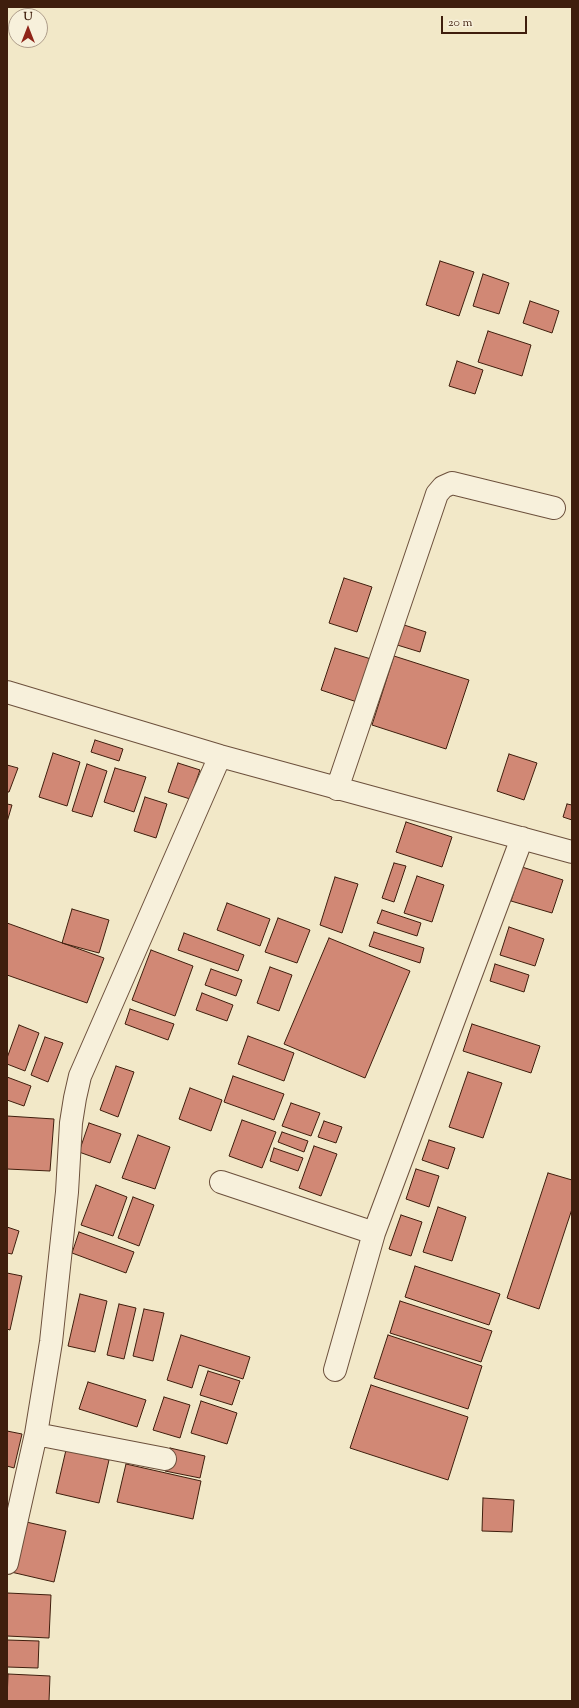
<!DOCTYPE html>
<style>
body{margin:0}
#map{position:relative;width:579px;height:1708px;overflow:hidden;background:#f2e8c8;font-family:"Sorts Mill Goudy",serif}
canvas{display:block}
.frame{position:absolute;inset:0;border:8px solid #3f1e0d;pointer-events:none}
.north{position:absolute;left:8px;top:8px;width:40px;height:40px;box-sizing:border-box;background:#f7f0db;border:1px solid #ad9c89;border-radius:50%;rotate:0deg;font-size:11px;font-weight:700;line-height:16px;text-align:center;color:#3f1e0d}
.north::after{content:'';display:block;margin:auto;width:14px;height:18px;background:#8f2418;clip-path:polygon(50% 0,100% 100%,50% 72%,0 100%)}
.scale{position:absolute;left:441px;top:16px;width:86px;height:18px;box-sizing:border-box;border:2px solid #3f1e0d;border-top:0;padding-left:5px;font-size:12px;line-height:14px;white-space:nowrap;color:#3f1e0d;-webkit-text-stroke:3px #f7f0db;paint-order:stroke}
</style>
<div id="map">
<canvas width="579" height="1708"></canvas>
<div class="frame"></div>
<div class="north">U</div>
<div class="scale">20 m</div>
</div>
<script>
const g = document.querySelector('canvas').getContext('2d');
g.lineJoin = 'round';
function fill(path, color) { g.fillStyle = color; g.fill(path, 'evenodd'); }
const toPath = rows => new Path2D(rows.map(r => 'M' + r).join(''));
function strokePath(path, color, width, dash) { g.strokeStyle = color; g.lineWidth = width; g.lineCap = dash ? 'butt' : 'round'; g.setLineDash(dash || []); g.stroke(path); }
const building = toPath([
 [440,261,474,272,459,316,426,305,440,261],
 [483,274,509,283,499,314,473,306,483,274],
 [530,301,559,311,552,333,523,323,530,301],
 [488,331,531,345,522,376,478,362,488,331],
 [457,361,483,370,475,394,449,386,457,361],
 [344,578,372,587,357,632,329,623,344,578],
 [401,624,426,632,420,652,394,644,401,624],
 [335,648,371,659,357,702,321,690,335,648],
 [394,656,469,680,446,749,372,725,394,656],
 [95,740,123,749,119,761,91,752,95,740],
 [53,753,80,762,67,806,39,797,53,753],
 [509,754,537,763,524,800,497,791,509,754],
 [178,763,200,770,190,799,168,792,178,763],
 [87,764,107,771,92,817,72,811,87,764],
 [7,765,18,768,9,792,7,792,7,765],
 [115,768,146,777,134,812,104,802,115,768],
 [145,797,167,804,156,838,134,831,145,797],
 [7,804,12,805,7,822,7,804],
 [567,804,572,805,572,820,563,817,567,804],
 [406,822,452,837,442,867,396,852,406,822],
 [394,863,406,866,394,902,382,898,394,863],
 [522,867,563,880,552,913,511,901,522,867],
 [417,876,444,885,432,922,404,913,417,876],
 [335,877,358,884,342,933,320,925,335,877],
 [227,903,270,919,260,946,217,930,227,903],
 [72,909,109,920,99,953,62,943,72,909],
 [382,910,421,923,417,936,377,923,382,910],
 [278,918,310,930,297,963,265,952,278,918],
 [7,923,104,958,87,1003,7,975,7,923],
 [509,927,544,939,535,966,500,955,509,927],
 [374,932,424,948,420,963,369,946,374,932],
 [184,933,244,955,238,971,178,950,184,933],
 [329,938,410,971,365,1078,284,1044,329,938],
 [151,950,193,966,175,1016,132,1000,151,950],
 [495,964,529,975,524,992,490,981,495,964],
 [270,967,292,975,279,1011,257,1003,270,967],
 [211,969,242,980,236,996,205,985,211,969],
 [202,993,233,1005,227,1021,196,1010,202,993],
 [130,1009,174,1024,168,1040,125,1024,130,1009],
 [472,1024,540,1046,531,1073,463,1051,472,1024],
 [19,1025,39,1033,25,1071,7,1064,7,1058,19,1025],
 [248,1036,294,1053,284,1081,238,1064,248,1036],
 [45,1037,63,1043,48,1082,31,1075,45,1037],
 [116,1066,134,1072,118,1117,100,1110,116,1066],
 [468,1072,502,1083,483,1138,449,1127,468,1072],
 [233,1076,284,1094,274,1120,224,1102,233,1076],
 [7,1077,31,1086,24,1106,7,1100,7,1077],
 [190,1088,222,1100,211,1131,179,1119,190,1088],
 [291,1103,320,1113,311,1136,282,1126,291,1103],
 [7,1116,54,1119,50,1171,7,1169,7,1116],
 [242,1120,276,1132,262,1168,229,1156,242,1120],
 [324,1121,342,1127,336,1143,318,1137,324,1121],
 [89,1123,121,1134,110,1163,79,1152,89,1123],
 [282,1132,308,1141,304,1152,278,1142,282,1132],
 [138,1135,170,1147,155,1189,122,1178,138,1135],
 [429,1140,455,1148,448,1169,422,1160,429,1140],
 [314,1146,337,1154,321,1196,299,1188,314,1146],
 [274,1148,303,1158,298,1171,270,1161,274,1148],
 [416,1169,439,1176,429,1207,406,1199,416,1169],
 [548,1173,572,1180,572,1209,539,1309,507,1298,548,1173],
 [96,1185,127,1197,113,1236,81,1225,96,1185],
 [133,1197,154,1205,139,1246,118,1238,133,1197],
 [438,1207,466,1217,452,1261,423,1252,438,1207],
 [401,1215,422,1222,411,1256,389,1249,401,1215],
 [7,1227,19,1231,12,1254,7,1253,7,1227],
 [79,1232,134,1252,126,1273,72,1253,79,1232],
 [415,1266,500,1294,489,1325,405,1297,415,1266],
 [7,1273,22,1276,10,1330,7,1329,7,1273],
 [80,1294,107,1301,95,1352,68,1346,80,1294],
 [400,1301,492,1331,481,1362,390,1333,400,1301],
 [119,1304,136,1308,124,1359,107,1355,119,1304],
 [144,1309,164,1313,153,1361,133,1356,144,1309],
 [181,1335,250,1357,243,1379,199,1365,192,1388,167,1380,181,1335],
 [388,1335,482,1366,468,1409,374,1378,388,1335],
 [208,1371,240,1381,232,1405,200,1395,208,1371],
 [88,1382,146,1400,137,1427,79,1409,88,1382],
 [371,1385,468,1417,448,1480,350,1448,371,1385],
 [164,1397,190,1405,180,1438,153,1430,164,1397],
 [201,1401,237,1413,227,1444,191,1433,201,1401],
 [7,1431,22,1434,14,1468,7,1466,7,1431],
 [170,1448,205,1456,200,1478,165,1471,170,1448],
 [66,1450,109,1460,99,1503,56,1493,66,1450],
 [126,1464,201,1481,193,1519,117,1502,126,1464],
 [483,1498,514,1500,512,1532,482,1531,483,1498],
 [22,1521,66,1531,54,1582,11,1572,22,1521],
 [7,1593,51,1595,49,1638,7,1636,7,1593],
 [7,1640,39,1641,38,1668,7,1667,7,1640],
 [8,1674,50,1676,49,1701,7,1701,8,1674]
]);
const minor = toPath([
 [7,692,220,756,572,852],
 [337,789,434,503,437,494,443,487,452,483,554,508],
 [221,1182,374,1233],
 [335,1370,374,1233,522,838],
 [36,1434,165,1459],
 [7,1563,36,1434,51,1342,67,1192,71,1123,75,1098,80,1076,220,756]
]);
fill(building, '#d18875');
strokePath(building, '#3f1e0d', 1);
strokePath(minor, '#6c503c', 24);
strokePath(minor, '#f7f0db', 22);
</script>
